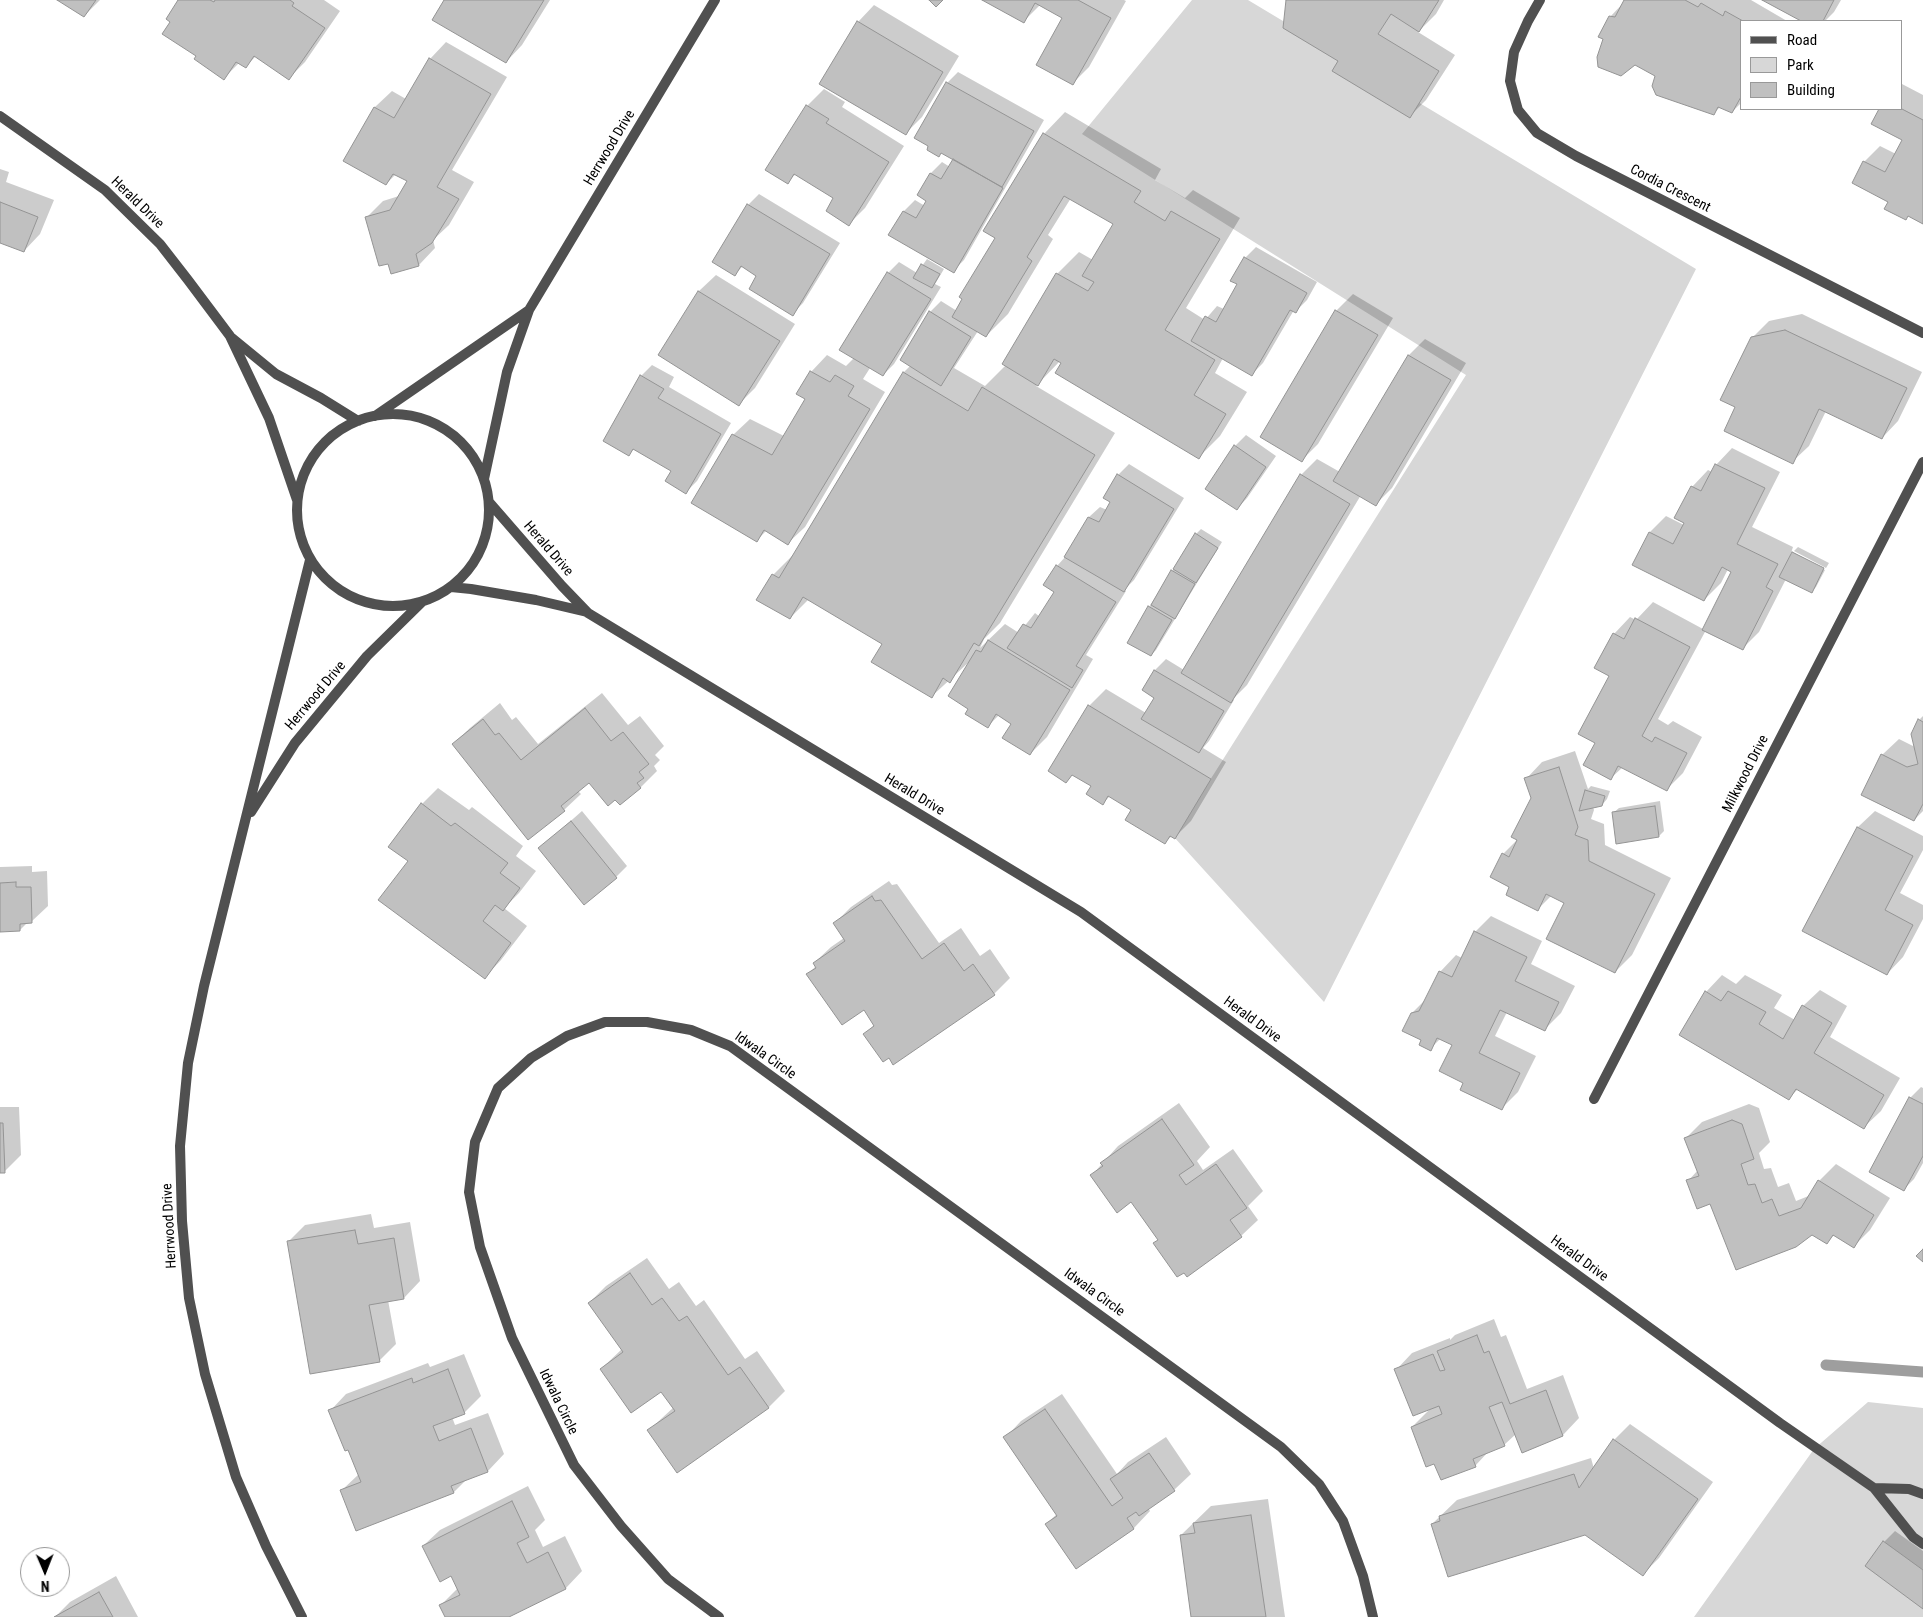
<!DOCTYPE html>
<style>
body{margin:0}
#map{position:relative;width:1923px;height:1617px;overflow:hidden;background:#fff;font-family:"Roboto Condensed",sans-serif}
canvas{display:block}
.legend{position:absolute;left:1740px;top:20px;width:162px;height:90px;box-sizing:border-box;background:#fff;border:1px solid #999;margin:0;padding:6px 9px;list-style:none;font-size:15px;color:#000}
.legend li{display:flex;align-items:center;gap:10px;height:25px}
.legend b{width:25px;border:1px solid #999}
.north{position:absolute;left:20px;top:1547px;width:50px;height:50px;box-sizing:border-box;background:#fff;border:1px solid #999;border-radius:50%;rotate:179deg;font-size:14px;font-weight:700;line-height:20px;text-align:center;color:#000}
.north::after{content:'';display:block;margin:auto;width:18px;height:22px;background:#000;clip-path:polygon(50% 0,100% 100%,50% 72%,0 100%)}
</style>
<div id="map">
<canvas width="1923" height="1617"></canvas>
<ul class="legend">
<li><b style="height:6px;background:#505050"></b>Road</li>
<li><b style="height:14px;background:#d7d7d7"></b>Park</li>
<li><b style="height:14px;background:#c0c0c0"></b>Building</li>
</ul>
<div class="north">N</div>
</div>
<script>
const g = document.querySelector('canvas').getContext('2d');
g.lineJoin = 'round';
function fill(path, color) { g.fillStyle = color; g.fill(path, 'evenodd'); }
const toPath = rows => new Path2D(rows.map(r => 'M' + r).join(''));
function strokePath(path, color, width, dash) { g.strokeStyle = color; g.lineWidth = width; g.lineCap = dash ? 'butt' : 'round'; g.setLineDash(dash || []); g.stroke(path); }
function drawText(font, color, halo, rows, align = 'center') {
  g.font = font + ' "Roboto Condensed",sans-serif'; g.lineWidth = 4; g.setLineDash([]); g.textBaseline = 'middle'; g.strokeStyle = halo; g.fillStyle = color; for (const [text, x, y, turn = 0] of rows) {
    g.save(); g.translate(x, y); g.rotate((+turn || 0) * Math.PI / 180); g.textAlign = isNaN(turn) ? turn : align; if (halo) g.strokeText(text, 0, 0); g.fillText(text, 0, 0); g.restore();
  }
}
const green = toPath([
 [1192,0,1248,0,1696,269,1324,1002,1174,837,1466,375,1082,134],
 [1868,1402,1923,1408,1923,1617,1694,1617,1814,1449]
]);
const shadow = toPath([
 [60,0,100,0,84,16],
 [180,0,324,0,340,11,305,62,289,78,256,56,246,66,240,62,224,78,197,56,172,22],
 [446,0,550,0,522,45,506,62],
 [984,0,1124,0,1126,1,1089,67,1072,84,1064,18,1040,5,1023,22],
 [1287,0,1444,0,1436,14,1418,32,1455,55,1426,100,1410,116],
 [1626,0,1751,0,1787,21,1742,21,1742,102,1732,112,1720,107,1713,114,1657,75,1610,17],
 [1765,0,1841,0,1834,12,1825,21,1804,21],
 [874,5,959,56,922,117,905,134,858,22],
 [446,42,507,77,452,170,474,182,449,225,433,240,435,248,419,265,392,273,389,262,366,218,383,201,399,196,409,181,396,174,386,184,345,160,375,107,392,91,406,99,430,59],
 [958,72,1044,120,964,260,953,271,890,235,904,211,915,200,925,206,928,200,919,195,931,173,942,162,950,167,954,159,916,137,947,83],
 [1902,84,1923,95,1923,222,1909,215,1905,219,1890,201,1864,162,1880,146,1896,154,1904,139,1872,123,1880,109,1902,109],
 [824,89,845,102,842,107,904,146,865,208,849,224,835,198,796,174,787,182,767,170,807,106],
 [1065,112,1161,169,1155,180,1185,198,1193,190,1240,218,1186,308,1205,320,1217,306,1224,309,1238,284,1245,258,1256,247,1317,282,1307,300,1296,311,1294,310,1263,363,1252,374,1223,358,1215,373,1247,392,1220,436,1199,457,1060,361,1036,386,1115,433,1000,623,984,639,980,648,1005,624,1019,633,1035,613,1040,617,1056,591,1057,566,1066,556,1089,517,1100,507,1107,510,1112,502,1118,475,1129,464,1184,498,1134,580,1124,590,1126,591,1086,655,1093,659,1047,737,1030,754,1013,723,999,715,988,726,970,708,969,662,931,697,884,643,809,599,790,618,758,599,773,575,795,553,904,372,911,365,930,312,941,301,957,311,996,238,1044,134],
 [1071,198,1114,224,1093,260,1079,252,1057,274,1004,364,1006,365,985,386,954,368,978,331,986,336,1008,314,1053,239,1048,235],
 [0,169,9,172,6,182,54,200,40,234,24,251,0,242],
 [759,194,840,243,803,303,792,314,758,276,743,266,735,274,748,205],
 [927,259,944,269,935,284,941,287,894,364,883,375,870,368,863,379,885,392,805,527,788,543,767,530,757,540,733,435,750,419,784,436,807,399,811,372,827,355,846,366,854,358,888,273,899,262,917,273],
 [716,275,795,324,755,388,739,404,659,355,699,291],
 [1353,294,1393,318,1318,444,1302,460,1262,437,1336,311],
 [1802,314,1922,372,1898,421,1882,438,1826,411,1809,446,1792,462,1737,407,1752,338,1769,321],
 [1425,339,1466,363,1392,488,1376,504,1361,495,1247,685,1233,699,1234,700,1209,741,1203,748,1226,762,1191,821,1174,838,1172,836,1165,842,1133,810,1110,796,1103,803,1093,785,1073,774,1066,782,1089,706,1106,689,1146,713,1156,697,1144,690,1155,670,1166,659,1184,670,1301,475,1317,459,1340,472,1409,355],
 [652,365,674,377,669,387,731,423,697,481,686,492,673,470,635,448,629,454,604,440,641,376],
 [1246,435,1276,456,1247,498,1237,509,1235,446],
 [1732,448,1780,472,1752,527,1793,547,1790,556,1793,552,1825,570,1816,587,1811,592,1786,579,1759,632,1742,649,1706,630,1658,719,1668,725,1673,721,1702,737,1683,773,1666,790,1623,767,1611,778,1597,742,1610,675,1614,634,1630,617,1636,620,1653,602,1703,629,1733,571,1728,569,1721,583,1704,600,1650,532,1666,516,1684,525,1692,487,1708,470,1712,472,1716,465],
 [1201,529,1222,542,1156,650,1151,655,1149,607,1196,534],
 [1798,547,1829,563,1826,568,1794,551],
 [602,693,628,725,640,716,664,746,655,755,660,760,654,766,657,771,641,787,620,803,589,781,578,791,581,794,564,810,529,838,453,744,470,728,500,703,512,720,516,717,538,744],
 [1923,716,1923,811,1914,820,1882,755,1899,739,1915,747,1919,720],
 [1575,751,1588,789,1591,786,1610,791,1607,799,1602,805,1593,807,1594,810,1591,819,1604,824,1605,845,1671,878,1632,955,1615,972,1566,902,1551,896,1537,910,1511,886,1503,854,1518,839,1532,798,1526,779,1542,762],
 [438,788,469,810,472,807,523,846,516,856,536,871,519,893,504,908,527,926,501,960,485,977,422,804],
 [1660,801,1664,831,1659,836,1613,813,1619,808],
 [582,811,627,866,616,877,540,848],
 [1875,811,1923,836,1923,850,1900,893,1923,905,1923,919,1903,957,1887,974,1804,930,1858,827],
 [32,866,32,872,47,871,48,906,31,922,28,922,20,930,0,931,0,867],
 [889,881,892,885,897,884,939,943,961,928,980,956,990,949,1010,978,994,994,889,1056,865,1034,875,1024,864,1008,808,974,816,966,814,963,831,947,844,938,834,924,851,907],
 [1491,916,1542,941,1531,964,1575,986,1561,1013,1544,1030,1507,1012,1495,1036,1536,1056,1518,1092,1501,1109,1465,1082,1453,1045,1441,1038,1430,1049,1423,1039,1412,1013,1426,999,1440,972,1456,955,1462,958,1475,932],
 [1722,975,1736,984,1745,975,1782,995,1774,1008,1795,1020,1803,1006,1820,990,1847,1006,1830,1037,1900,1078,1881,1111,1864,1127,1798,1089,1789,1098,1706,992],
 [1921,1087,1923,1088,1923,1163,1914,1179,1903,1190,1910,1098],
 [1179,1103,1210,1147,1197,1161,1203,1170,1233,1149,1263,1191,1248,1206,1258,1220,1241,1236,1159,1239,1131,1200,1092,1175,1118,1146],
 [1749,1104,1759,1108,1770,1142,1759,1153,1764,1169,1771,1168,1778,1187,1789,1183,1796,1201,1811,1195,1819,1181,1836,1164,1890,1198,1870,1230,1853,1247,1834,1235,1827,1243,1812,1234,1711,1203,1688,1181,1698,1170,1686,1138,1702,1122],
 [0,1107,19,1107,21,1155,4,1172,0,1172],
 [371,1214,374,1228,410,1222,420,1281,404,1298,388,1300,396,1344,379,1361,288,1242,305,1225],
 [647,1258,669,1289,679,1282,696,1306,704,1300,745,1359,757,1351,785,1391,769,1407,678,1471,649,1430,674,1407,662,1390,601,1369,622,1349,589,1303,606,1286],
 [1494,1319,1501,1337,1506,1335,1527,1389,1563,1375,1579,1418,1563,1435,1522,1451,1516,1434,1504,1445,1489,1451,1475,1466,1435,1462,1412,1427,1433,1406,1396,1370,1412,1353,1450,1338,1450,1340,1455,1335],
 [464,1354,481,1396,464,1413,452,1417,455,1425,488,1413,504,1454,488,1471,467,1479,454,1492,341,1491,359,1474,330,1411,346,1394,428,1363,430,1367],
 [1062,1394,1117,1474,1128,1462,1166,1437,1191,1474,1174,1490,1148,1508,1150,1511,1134,1528,1076,1567,1046,1524,1057,1514,1005,1438,1021,1421],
 [1630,1424,1713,1482,1659,1558,1643,1574,1585,1533,1432,1524,1457,1500,1591,1458,1594,1469,1614,1440],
 [528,1486,545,1520,535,1530,543,1547,565,1536,582,1571,566,1588,506,1617,447,1617,441,1605,457,1589,452,1575,423,1546,440,1530],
 [1268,1499,1285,1617,1208,1617,1181,1535,1211,1506],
 [1895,1531,1923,1551,1923,1608,1884,1542],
 [116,1576,138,1617,55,1617,70,1602]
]);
const stream = toPath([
 [1826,1365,1923,1372]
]);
const building = toPath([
 [57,0,96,0,84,17,57,0],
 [178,0,210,0,214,2,215,0,290,0,294,3,292,6,325,28,289,80,254,56,246,68,236,62,224,80,194,59,196,56,162,34,170,22,166,19,178,0],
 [444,0,544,0,506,63,432,20,444,0],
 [929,0,943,0,936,7,929,0],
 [982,0,1078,0,1111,18,1073,85,1036,65,1062,18,1035,3,1024,23,982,0],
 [1286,0,1439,0,1419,32,1391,14,1378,34,1439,71,1410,118,1332,71,1338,61,1283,28,1286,0],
 [1624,0,1685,0,1698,7,1701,3,1723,16,1725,11,1743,21,1742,95,1732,113,1718,107,1714,115,1656,95,1652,86,1655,76,1635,65,1621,76,1598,67,1597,57,1603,39,1598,37,1609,16,1615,17,1624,0],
 [1762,0,1834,0,1823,21,1801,21,1762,0],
 [857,21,943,72,906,135,819,84,857,21],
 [429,58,491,94,437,187,459,199,432,243,416,254,419,266,391,274,388,264,379,266,365,217,390,210,407,181,393,174,386,185,343,161,374,107,394,118,429,58],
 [946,82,1034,131,1002,187,941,153,939,157,927,150,928,146,914,138,946,82],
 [806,105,829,119,826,123,889,162,849,226,826,211,833,198,794,174,788,184,765,170,806,105],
 [1879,109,1902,109,1923,120,1923,224,1908,216,1906,220,1884,209,1888,202,1852,183,1863,161,1885,172,1902,140,1871,124,1879,109],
 [1043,133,1141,191,1134,202,1165,221,1171,211,1220,239,1165,330,1215,360,1194,395,1226,414,1199,459,1055,373,1061,363,1054,359,1038,386,1002,364,1056,273,1088,291,1094,282,1082,276,1113,224,1064,196,1027,257,1032,261,986,337,952,317,962,299,959,297,995,238,983,231,1043,133],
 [953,159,1003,188,954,273,888,235,903,211,916,218,926,201,917,195,930,173,941,179,953,159],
 [0,202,38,217,24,252,0,243,0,202],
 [747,204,830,254,793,316,749,289,756,276,741,266,735,276,712,262,747,204],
 [1244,257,1307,293,1296,313,1290,310,1252,376,1191,341,1205,316,1216,322,1237,284,1230,281,1244,257],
 [921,264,940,274,932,288,913,278,921,264],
 [887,272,931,299,883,376,839,350,887,272],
 [698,291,780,341,739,406,658,355,698,291],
 [1335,310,1378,335,1302,462,1260,437,1335,310],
 [929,311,971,337,941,386,900,360,929,311],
 [1785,330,1907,388,1882,439,1819,409,1793,464,1724,431,1735,407,1720,400,1751,337,1785,330],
 [1408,355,1451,380,1376,506,1333,481,1408,355],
 [810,371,830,382,835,375,854,386,848,396,870,409,788,545,764,530,757,542,691,503,732,434,772,455,805,399,796,394,810,371],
 [903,372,968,411,982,387,1095,455,979,646,974,643,950,683,943,678,932,698,871,662,882,644,803,597,790,619,756,600,772,574,779,578,903,372],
 [640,375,664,389,658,398,721,434,686,494,665,481,671,471,633,449,629,456,603,441,640,375],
 [1234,445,1266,467,1237,510,1205,489,1234,445],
 [1715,464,1765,488,1737,544,1778,564,1766,587,1773,591,1743,650,1702,630,1731,572,1722,567,1704,601,1632,565,1649,532,1673,544,1684,523,1674,518,1691,486,1701,491,1715,464],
 [1117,474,1174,509,1124,592,1064,557,1088,517,1099,522,1110,502,1103,498,1117,474],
 [1300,474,1350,504,1231,703,1181,673,1300,474],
 [1195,533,1218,548,1196,583,1173,569,1195,533],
 [1792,552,1824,568,1812,593,1779,577,1792,552],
 [1056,565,1116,602,1076,666,1083,670,1072,688,1007,648,1023,624,1031,628,1054,592,1043,585,1056,565],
 [1171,570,1195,584,1175,619,1151,605,1171,570],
 [1148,606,1172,620,1151,656,1127,643,1148,606],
 [1635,618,1690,647,1642,736,1652,742,1655,737,1687,753,1667,791,1618,766,1611,780,1583,765,1595,743,1578,734,1609,676,1594,668,1613,633,1624,639,1635,618],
 [988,640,1070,690,1030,755,1002,738,1011,724,996,714,988,728,965,714,968,709,948,696,976,650,981,652,988,640],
 [1154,670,1224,711,1199,753,1141,719,1154,698,1142,690,1154,670],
 [1088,705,1211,779,1175,839,1170,836,1165,844,1125,820,1131,810,1108,796,1103,805,1086,794,1091,786,1072,775,1066,783,1048,771,1088,705],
 [585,708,611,741,623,732,649,764,639,772,644,778,637,783,641,788,620,805,615,800,608,806,589,783,561,806,565,811,528,840,452,744,483,719,495,735,499,733,521,760,585,708],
 [1918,719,1923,722,1923,804,1914,821,1861,795,1881,754,1907,767,1918,764,1911,734,1918,719],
 [1559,767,1578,827,1575,835,1588,840,1589,861,1655,894,1615,973,1546,939,1564,903,1546,894,1538,911,1506,895,1509,887,1490,877,1502,853,1509,857,1517,840,1511,837,1531,798,1524,778,1559,767],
 [1585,790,1605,796,1602,806,1579,811,1585,790],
 [421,803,451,826,455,823,508,863,500,873,520,888,503,911,495,905,483,921,511,943,485,979,378,900,408,861,388,847,421,803],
 [1655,806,1659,837,1616,844,1612,812,1655,806],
 [571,821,617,878,584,905,538,848,571,821],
 [1857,827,1913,856,1885,910,1913,925,1887,975,1802,931,1857,827],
 [16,882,16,887,31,887,32,923,20,924,20,931,0,932,0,883,16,882],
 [872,896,875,901,881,900,922,959,944,943,964,971,973,964,995,995,893,1065,889,1058,883,1062,863,1034,874,1026,864,1010,842,1025,806,974,816,968,813,963,845,941,833,923,872,896],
 [1474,931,1527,957,1515,981,1559,1002,1545,1031,1500,1010,1479,1053,1520,1073,1502,1110,1460,1090,1463,1083,1439,1071,1452,1045,1437,1038,1431,1051,1419,1045,1421,1040,1402,1031,1411,1013,1419,1011,1439,971,1452,977,1474,931],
 [1705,991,1721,1001,1728,991,1766,1012,1759,1024,1783,1039,1802,1005,1832,1023,1814,1053,1884,1095,1864,1129,1796,1089,1789,1100,1679,1035,1705,991],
 [1909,1097,1923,1104,1923,1156,1904,1191,1869,1172,1909,1097],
 [1162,1119,1194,1165,1179,1175,1186,1185,1216,1164,1247,1208,1230,1220,1242,1237,1187,1277,1184,1273,1177,1277,1153,1243,1158,1240,1131,1202,1117,1213,1090,1175,1103,1166,1100,1163,1162,1119],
 [1732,1120,1742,1124,1754,1159,1741,1164,1748,1185,1755,1184,1762,1203,1772,1199,1779,1216,1801,1208,1818,1180,1874,1215,1854,1248,1833,1235,1827,1244,1812,1235,1796,1247,1736,1270,1710,1204,1697,1209,1686,1180,1699,1176,1684,1138,1732,1120],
 [0,1123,3,1123,5,1173,0,1173,0,1123],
 [355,1230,358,1244,394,1238,404,1299,369,1305,380,1362,310,1374,287,1241,355,1230],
 [1923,1249,1923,1262,1916,1256,1923,1249],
 [630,1273,652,1305,662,1298,679,1321,687,1316,728,1375,740,1367,769,1408,677,1473,647,1430,675,1411,661,1392,631,1413,600,1369,623,1352,588,1303,630,1273],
 [1477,1335,1484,1353,1489,1351,1510,1404,1546,1390,1563,1436,1522,1453,1502,1402,1489,1407,1505,1446,1473,1459,1476,1467,1441,1480,1434,1464,1426,1467,1411,1427,1442,1414,1439,1406,1413,1416,1394,1369,1433,1354,1440,1371,1445,1370,1437,1351,1477,1335],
 [448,1369,465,1414,433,1426,439,1441,471,1428,488,1472,451,1486,454,1493,356,1531,340,1490,361,1482,348,1450,345,1451,328,1410,412,1378,413,1383,448,1369],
 [1045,1409,1112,1506,1123,1498,1110,1479,1149,1453,1175,1491,1139,1516,1136,1512,1127,1518,1134,1529,1076,1569,1045,1524,1057,1516,1003,1437,1045,1409],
 [1613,1439,1698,1499,1643,1576,1585,1535,1448,1577,1431,1524,1440,1521,1439,1516,1574,1474,1579,1488,1613,1439],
 [512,1501,529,1537,517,1543,527,1563,548,1552,566,1589,509,1617,445,1617,439,1605,460,1595,451,1576,440,1582,422,1546,512,1501],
 [1251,1515,1266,1617,1191,1617,1180,1535,1195,1533,1193,1523,1251,1515],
 [1883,1541,1923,1570,1923,1609,1865,1566,1883,1541],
 [99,1592,113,1617,54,1617,99,1592]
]);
const street = toPath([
 [1540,0,1528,21,1514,52,1510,81,1518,110,1537,133,1576,156,1923,333],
 [0,116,105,190,160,244,188,280,230,336,269,418,297,500],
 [232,338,276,374,321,398,358,421],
 '297 510a96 96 0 1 1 192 0a96 96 0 1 1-192 0Z',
 [375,416,529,310],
 [484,479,507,372,529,310,715,0],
 [489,502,562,586,588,613,1081,912,1780,1423,1874,1488,1913,1537,1923,1544],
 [451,587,471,589,536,600,587,612],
 [251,812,295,743,367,656,422,602],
 [1594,1099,1923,462],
 [1874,1488,1909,1489,1923,1494],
 [302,1617,266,1546,236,1477,205,1374,189,1298,182,1221,180,1146,188,1063,204,986,310,560],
 [719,1617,668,1579,621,1526,574,1465,512,1338,480,1247,469,1192,475,1142,498,1088,531,1058,567,1036,605,1022,647,1022,691,1030,730,1046,1281,1447,1319,1484,1343,1521,1363,1576,1373,1617]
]);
const streetNames = [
 ["Herrwood Drive",610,148,-59],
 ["Cordia Crescent",1670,189,27],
 ["Herald Drive",137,203,44],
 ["Herald Drive",548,549,49],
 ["Herrwood Drive",316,696,-50],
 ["Milkwood Drive",1746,774,-63],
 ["Herald Drive",914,795,31],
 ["Herald Drive",1252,1020,36],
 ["Idwala Circle",765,1056,35],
 ["Herrwood Drive",170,1226,-93],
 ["Herald Drive",1579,1259,36],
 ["Idwala Circle",1094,1293,36],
 ["Idwala Circle",558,1402,64]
];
fill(green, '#d7d7d7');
fill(shadow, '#0003');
strokePath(stream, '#9e9e9e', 11);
fill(building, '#c0c0c0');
strokePath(building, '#949494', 1);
strokePath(street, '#505050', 10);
drawText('14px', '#000', '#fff', streetNames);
</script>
